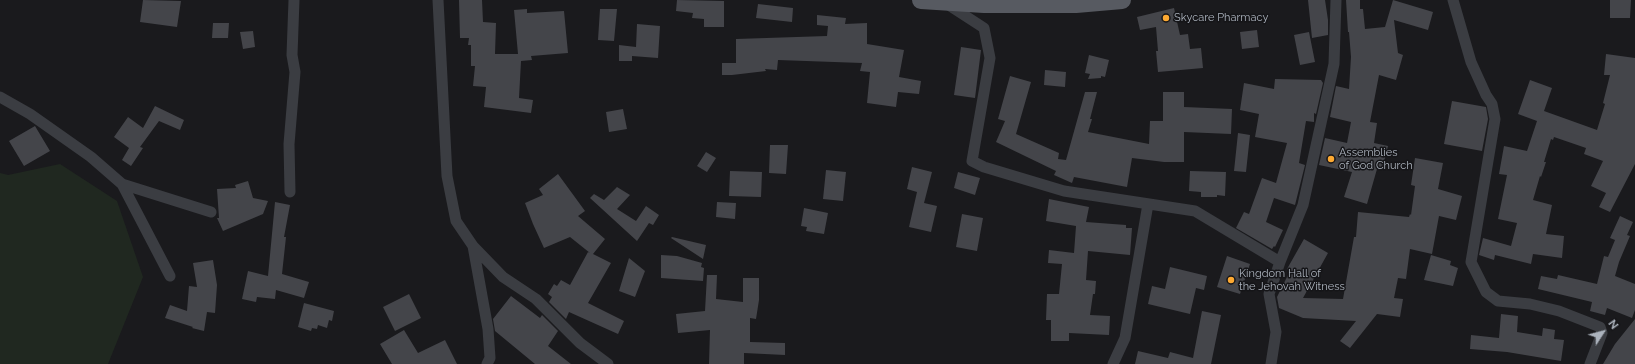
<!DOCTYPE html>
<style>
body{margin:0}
#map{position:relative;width:1635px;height:364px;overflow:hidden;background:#1a1a1d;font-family:Raleway,sans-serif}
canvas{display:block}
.north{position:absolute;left:1583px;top:312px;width:40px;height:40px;-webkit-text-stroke:3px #151518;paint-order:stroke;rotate:54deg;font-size:11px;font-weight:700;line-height:16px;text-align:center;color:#acb3bd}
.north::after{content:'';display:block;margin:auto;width:14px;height:18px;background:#acb3bd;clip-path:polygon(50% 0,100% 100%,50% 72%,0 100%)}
</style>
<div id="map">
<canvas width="1635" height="364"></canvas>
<div class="north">N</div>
</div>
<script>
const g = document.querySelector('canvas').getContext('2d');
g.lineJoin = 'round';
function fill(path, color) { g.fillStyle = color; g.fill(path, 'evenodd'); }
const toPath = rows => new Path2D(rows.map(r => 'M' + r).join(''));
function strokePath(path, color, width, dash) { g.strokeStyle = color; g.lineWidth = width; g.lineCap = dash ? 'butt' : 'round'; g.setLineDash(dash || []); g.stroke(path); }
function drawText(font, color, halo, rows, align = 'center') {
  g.font = font + ' Raleway,sans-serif'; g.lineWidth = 3; g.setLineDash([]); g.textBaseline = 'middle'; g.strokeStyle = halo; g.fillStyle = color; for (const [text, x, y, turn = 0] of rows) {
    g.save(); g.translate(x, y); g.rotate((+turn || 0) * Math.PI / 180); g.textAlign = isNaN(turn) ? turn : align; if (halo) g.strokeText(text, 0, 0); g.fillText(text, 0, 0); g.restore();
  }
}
const green = toPath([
 [60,164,117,201,143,277,108,364,0,364,0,173,8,175]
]);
const building = toPath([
 [143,0,181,1,177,27,140,22],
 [459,0,482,0,483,22,496,23,495,54,518,54,514,10,527,9,527,13,564,11,568,53,531,56,532,60,521,61,519,98,533,100,531,113,484,107,486,87,473,86,475,66,471,66,471,45,468,45,469,38,460,38],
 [677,0,724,1,724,27,704,27,704,19,692,18,693,13,676,11],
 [1308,0,1325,0,1328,20,1328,35,1312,38],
 [1346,0,1360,0,1360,9,1363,9,1365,29,1385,27,1393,0,1433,12,1428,30,1394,20,1398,53,1403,55,1396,80,1379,75,1370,122,1377,123,1374,143,1388,146,1382,170,1377,169,1367,204,1344,197,1352,172,1319,165,1325,138,1347,143,1351,122,1330,117,1336,86,1349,89,1351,57,1349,32,1348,32],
 [1610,0,1631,0,1630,18,1610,18],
 [758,4,793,8,792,22,756,18],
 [1174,8,1180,35,1188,34,1190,49,1201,48,1203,68,1158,72,1156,51,1158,51,1156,27,1140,30,1137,17],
 [600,9,617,9,614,41,598,40],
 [817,15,846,18,845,24,867,23,867,44,904,50,899,77,921,81,919,94,898,92,896,107,867,103,870,72,860,71,862,63,778,60,777,70,765,69,766,71,732,75,722,75,722,63,736,63,736,39,827,36,828,26,817,25],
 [213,23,229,23,228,38,212,38],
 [637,24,660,26,658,58,632,56,632,61,619,61,619,45,636,47],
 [1257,30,1259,47,1242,49,1240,32],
 [253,31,255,47,243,49,240,32],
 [1309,32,1315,62,1300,65,1294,35],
 [961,47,981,50,975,98,954,95],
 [1606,54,1635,58,1635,164,1610,212,1599,207,1606,193,1591,186,1603,161,1584,154,1586,148,1554,137,1553,140,1551,139,1544,162,1546,162,1541,177,1540,176,1533,200,1552,205,1546,234,1564,236,1562,258,1533,254,1531,264,1495,255,1494,260,1479,255,1483,238,1511,246,1517,223,1498,219,1507,175,1499,174,1504,146,1527,151,1537,121,1518,114,1530,80,1552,88,1544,111,1597,130,1605,104,1603,103,1610,75,1604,75],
 [1089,55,1109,60,1105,77,1101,76,1101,78,1088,79,1090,74,1085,73],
 [1045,70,1066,72,1065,87,1044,85],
 [1010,76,1031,82,1016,134,1059,153,1058,159,1066,160,1085,92,1097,92,1090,119,1092,119,1088,132,1149,144,1150,121,1163,121,1163,92,1184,92,1184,107,1232,109,1231,134,1184,132,1184,162,1164,162,1132,158,1127,187,1074,177,1072,183,1054,175,1056,171,996,142,1005,121,998,119],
 [1275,79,1321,80,1323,83,1316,114,1314,113,1314,122,1306,121,1299,163,1305,165,1295,205,1274,198,1266,222,1283,230,1275,247,1274,246,1272,249,1236,228,1244,212,1249,214,1262,178,1276,183,1287,143,1255,137,1259,114,1240,110,1244,83,1274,89],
 [1452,101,1486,107,1488,119,1482,151,1444,144],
 [155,106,184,120,180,130,159,121,140,147,143,148,131,166,122,160,129,148,114,137,128,117,143,128],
 [623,109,627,129,609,132,606,112],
 [35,126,50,151,24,166,9,141],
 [1238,133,1250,135,1246,172,1234,171],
 [770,145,788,145,786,174,769,173],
 [706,152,716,158,707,172,697,166],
 [1415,158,1443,163,1438,189,1462,196,1456,220,1439,216,1432,254,1410,249,1406,279,1398,278,1394,298,1403,299,1400,317,1377,314,1350,348,1340,341,1356,321,1303,318,1279,308,1277,297,1290,271,1287,269,1304,239,1328,253,1303,298,1343,299,1354,237,1356,237,1358,212,1409,217,1410,214,1411,215,1415,186,1411,185],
 [912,167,932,172,924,203,937,206,931,232,909,227,917,192,907,189],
 [826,170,846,172,843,201,823,199],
 [730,171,762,172,761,197,729,196],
 [1190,171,1226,172,1225,196,1217,195,1217,197,1201,197,1201,192,1189,191],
 [958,172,980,178,975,195,954,188],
 [558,174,585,211,578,216,605,239,593,254,611,263,588,303,624,321,618,334,569,312,566,319,549,302,552,297,548,294,554,284,557,286,561,280,570,285,588,252,590,253,570,237,544,248,533,224,525,203,543,195,539,189],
 [248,181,253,198,268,201,263,214,223,231,217,218,219,218,217,189,236,188,235,185],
 [617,187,630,195,617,209,636,221,646,206,659,215,653,225,649,223,637,241,590,198,594,194,604,200],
 [1049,199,1089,207,1086,222,1126,225,1126,228,1132,228,1130,255,1088,251,1086,280,1096,281,1095,294,1093,294,1090,315,1110,316,1109,335,1069,333,1069,341,1051,341,1051,320,1046,320,1047,294,1059,294,1062,264,1048,263,1049,250,1074,253,1076,226,1046,221],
 [275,202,290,205,284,237,286,237,282,274,309,282,304,298,276,290,275,299,257,297,256,302,242,299,248,271,268,276],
 [717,202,736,203,735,219,716,217],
 [804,208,828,213,824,234,806,231,807,227,801,226],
 [962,214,983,218,977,251,956,247],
 [1620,216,1633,222,1627,235,1630,236,1619,262,1615,276,1635,284,1635,310,1632,318,1607,308,1605,315,1590,311,1592,302,1538,289,1541,276,1557,279,1558,275,1597,284,1604,256,1608,257,1615,240,1610,238],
 [672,237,706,245,703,259,671,238],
 [661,255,677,256,702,263,701,267,704,268,703,281,661,278],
 [1431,255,1451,261,1450,265,1458,268,1453,286,1424,280],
 [1227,256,1250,264,1240,294,1217,287],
 [629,258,645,271,635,297,619,291],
 [213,260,217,285,215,313,207,312,204,331,192,328,193,327,165,318,170,305,187,311,189,286,197,287,193,263],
 [1170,267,1207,276,1204,290,1196,288,1190,314,1148,304,1152,286,1165,289],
 [707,275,717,275,716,299,743,302,743,278,759,278,759,300,756,319,750,318,750,342,785,343,785,355,744,353,744,364,709,364,710,330,678,333,676,314,705,311],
 [409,294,421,318,395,331,383,307],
 [511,296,540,318,542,315,558,331,548,346,571,364,535,364,495,331,493,319],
 [304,303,334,311,332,321,329,320,327,328,318,325,317,329,312,328,311,331,298,327],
 [1202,311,1221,315,1211,364,1135,364,1138,351,1168,358,1170,352,1193,358],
 [1501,314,1518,316,1517,332,1542,336,1543,328,1555,330,1554,339,1564,340,1561,361,1507,352,1470,349,1471,335,1499,338],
 [1635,319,1635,364,1603,364,1615,344],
 [404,330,418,353,445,340,457,364,392,364,380,344]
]);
const street = toPath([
 [438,0,447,176,456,221,473,246,503,277,536,299,580,343,608,364],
 [1453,0,1471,62,1486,95,1492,104,1495,119,1471,262,1486,292,1498,301,1530,304,1559,311,1600,327,1602,333,1590,364],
 [947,4,984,28,990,58,972,161,984,167,1064,191,1195,211,1280,262],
 [0,97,30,114,91,157,122,184,170,276],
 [122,184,211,212],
 [290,192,289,144,295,72,292,55,294,0],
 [473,246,488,329,490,358,487,364],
 [1113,364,1125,338,1148,204],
 [1271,364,1276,332,1269,294,1280,262,1303,205,1334,64,1336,0]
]);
const primary = toPath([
 [921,0,984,4,1076,4,1122,0]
]);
const markers = [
 [1166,18,4,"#fda932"],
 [1331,159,4,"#fda932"],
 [1231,280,4,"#fda932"]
];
const poiNames = [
 ["Skycare Pharmacy",1174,18],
 ["Assemblies",1339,153],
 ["of God Church",1339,166],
 ["Kingdom Hall of",1239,274],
 ["the Jehovah Witness",1239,287]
];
fill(green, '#202820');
fill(building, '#44454a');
strokePath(street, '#3b3d42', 11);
strokePath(primary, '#575a61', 18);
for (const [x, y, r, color] of markers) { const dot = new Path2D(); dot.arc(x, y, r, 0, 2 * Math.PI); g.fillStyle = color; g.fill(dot); strokePath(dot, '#151518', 1.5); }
drawText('11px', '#acb3bd', '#151518', poiNames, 'left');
</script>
